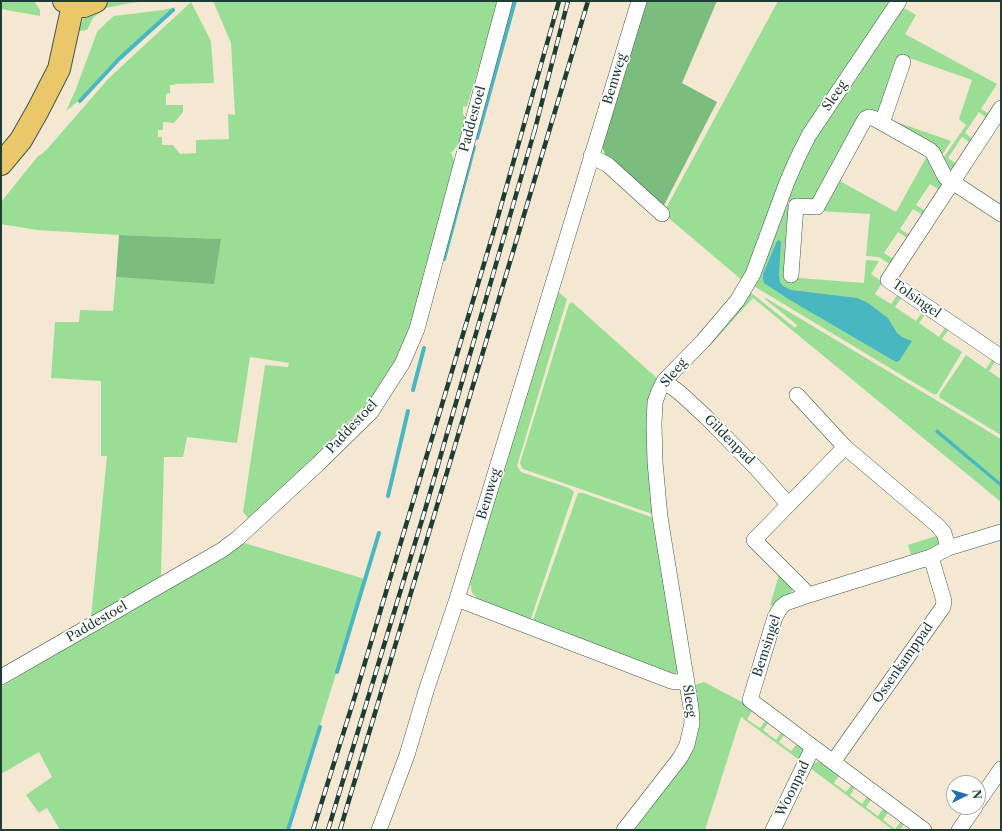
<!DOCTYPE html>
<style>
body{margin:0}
#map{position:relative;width:1002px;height:831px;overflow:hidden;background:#f5e8d2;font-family:"Libre Caslon Text",serif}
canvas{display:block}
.frame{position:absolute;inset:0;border:2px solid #1f3d34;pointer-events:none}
.north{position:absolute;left:946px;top:775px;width:40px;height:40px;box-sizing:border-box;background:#fff;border:1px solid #a5b1ae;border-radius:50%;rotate:85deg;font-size:11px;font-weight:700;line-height:16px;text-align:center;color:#1f3d34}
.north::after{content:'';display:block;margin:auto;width:14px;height:18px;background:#1f6fb2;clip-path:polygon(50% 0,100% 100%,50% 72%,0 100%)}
</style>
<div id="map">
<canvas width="1002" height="831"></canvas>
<div class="frame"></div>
<div class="north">N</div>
</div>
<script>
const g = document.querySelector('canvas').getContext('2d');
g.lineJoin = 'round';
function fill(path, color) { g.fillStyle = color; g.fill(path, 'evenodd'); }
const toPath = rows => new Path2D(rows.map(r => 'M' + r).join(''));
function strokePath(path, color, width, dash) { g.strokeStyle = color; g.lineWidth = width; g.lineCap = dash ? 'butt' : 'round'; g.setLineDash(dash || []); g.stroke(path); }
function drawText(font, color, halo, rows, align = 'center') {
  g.font = font + ' "Libre Caslon Text",serif'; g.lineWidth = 3.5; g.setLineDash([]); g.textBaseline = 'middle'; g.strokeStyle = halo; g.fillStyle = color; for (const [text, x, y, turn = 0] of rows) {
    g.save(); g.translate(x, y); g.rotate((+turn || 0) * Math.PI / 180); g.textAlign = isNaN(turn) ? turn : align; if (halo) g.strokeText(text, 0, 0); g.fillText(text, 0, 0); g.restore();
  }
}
const green = toPath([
 [1,1,34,1,40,10,40,16,1,9],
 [105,1,149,1,130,3,106,8,93,18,87,30,79,31,83,19,88,12],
 [213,1,499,1,467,106,463,107,463,114,467,119,460,142,453,151,451,152,455,163,421,304,402,351,369,405,362,408,318,452,317,454,253,521,251,521,243,512,265,365,288,367,289,363,250,357,237,443,187,437,183,457,164,457,161,576,91,617,107,456,101,456,101,381,51,378,55,322,79,322,80,310,113,311,116,277,213,283,218,239,119,235,37,230,1,224,1,202,38,156,42,154,48,148,109,78,191,2,211,41,214,83,174,84,174,85,170,85,170,93,166,94,166,105,183,105,183,112,174,123,163,122,163,130,158,130,158,137,162,137,162,145,173,145,180,154,196,153,196,140,229,139,228,114,235,115,231,43],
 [778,1,894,1,857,54,743,281,665,215,664,212],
 [176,7,117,61,81,99,66,111,76,89,97,32,108,21,114,16,163,10],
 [902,8,906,9,916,15,905,34,997,84,981,109,991,115,988,119,979,112,965,133,974,140,972,144,962,137,948,158,958,165,952,169,949,169,942,160,966,125,959,119,972,80,901,55,881,113,877,115,867,110,816,201,811,203,785,201,804,154],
 [891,120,951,141,941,157],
 [869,124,929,155,944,186,941,191,930,184,916,205,927,212,924,216,913,209,900,229,911,236,909,239,898,232,884,253,895,260,891,265,879,257,866,256,870,214,820,211,838,180,896,212,927,156],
 [787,204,791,204,786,277,864,283,866,260,879,261,871,274,881,281,882,283,875,294,891,304,898,294,902,297,895,307,916,321,923,311,926,313,919,323,939,337,946,326,949,329,942,339,962,352,937,394,933,394,752,285,782,210,786,210],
 [556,290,567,299,517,466,521,472,569,488,572,490,574,492,530,621,478,599,472,593,470,581],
 [749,291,795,328,797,325,765,299,766,298,1001,439,1001,502,753,298,715,340,677,378,676,385,674,377],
 [572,302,659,380,655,515,523,469,521,466,520,463,569,304],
 [966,355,986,369,993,358,996,360,989,371,1001,379,1001,435,940,398,939,395],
 [578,493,583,493,657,519,680,669,675,674,532,623],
 [939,535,939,543,936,547,911,555,908,545],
 [241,542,365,579,288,830,60,830,47,808,39,813,26,795,52,777,39,752,1,774,1,687],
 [779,575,793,588,791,593,788,596,774,606,770,605],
 [704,682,742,702,753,710,747,719,760,728,766,720,769,722,763,730,776,740,782,731,785,734,779,742,791,751,798,743,804,749,802,762,741,717,705,830,630,830,675,770,693,689,697,684],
 [817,762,821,762,840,774,834,783,846,792,853,783,856,786,850,795,862,804,868,795,872,798,866,807,878,816,884,807,889,811,883,820,895,829,902,820,905,823,900,830,893,830,810,768,813,764]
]);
const forest = toPath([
 [647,1,717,1,682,83,717,102,663,207,606,157,602,146],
 [119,235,221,239,214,284,116,277]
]);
const water = toPath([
 [779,240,781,242,779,275,780,282,783,286,791,290,857,298,868,303,888,318,897,333,902,337,912,341,899,361,896,362,790,300,764,283,763,279,763,274,777,241],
 [937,429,1001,483,1001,487,935,432]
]);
const stream = toPath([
 [80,101,119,59,173,10],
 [477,138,515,1],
 [444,259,474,147],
 [413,390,424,348],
 [388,496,408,411],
 [337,672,379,533],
 [288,830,320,727]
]);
const minor = toPath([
 [1001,108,888,280,1001,357],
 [882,123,903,62],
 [591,156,608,165,662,214],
 [791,275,796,206,817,207,865,119,869,117,873,118,930,150,933,153,945,177,1001,214],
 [664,381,680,393,706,417,757,469,788,504],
 [797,395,845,447,937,525,944,533,948,548],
 [809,595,754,540,845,447],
 [457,599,671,681,675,682,686,681],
 [1,677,222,550,238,538,318,464,371,412,402,364,417,329,505,1],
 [833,762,943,607,944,601,931,557],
 [978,802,1001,769],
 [379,830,407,755,426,691,457,599,639,1],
 [624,830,680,758,687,745,692,723,691,708,660,517,655,462,654,424,655,402,659,391,664,381,703,341,737,301,753,274,787,182,797,159,809,135,899,1],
 [773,830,813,747],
 [924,830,750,700,775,617,781,607,786,603,809,595,931,557,948,548,1001,532],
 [959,830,975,807]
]);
const primary = toPath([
 [64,1,73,5,84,6,96,1],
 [1,164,21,140,38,110,59,69,73,5]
]);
const rail = toPath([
 [534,133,568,1],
 [313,830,355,696,495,227,559,1],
 [328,830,425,510,535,129],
 [340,830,588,1]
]);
const streetNames = [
 ["Bemweg",615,79,-73],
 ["Sleeg",835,96,-56],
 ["Paddestoel",473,119,-75],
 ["Tolsingel",916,299,35],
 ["Sleeg",674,373,-50],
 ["Paddestoel",352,427,-47],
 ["Gildenpad",729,440,45],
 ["Bemweg",489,494,-73],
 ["Paddestoel",97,622,-30],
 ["Bemsingel",767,646,-72],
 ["Ossenkamppad",903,663,-55],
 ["Sleeg",689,701,82],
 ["Woonpad",793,789,-64]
];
fill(green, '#9ade96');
fill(forest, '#7bbd7f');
fill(water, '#49b7c2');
strokePath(stream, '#49b7c2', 4);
strokePath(minor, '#3f574c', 16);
strokePath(primary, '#3f574c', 24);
strokePath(minor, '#fff', 15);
strokePath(primary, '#eac769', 22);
strokePath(rail, '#1f3d34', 4.5);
strokePath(rail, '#fff', 3, [9]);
drawText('13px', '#1f3d34', '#fff', streetNames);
</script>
